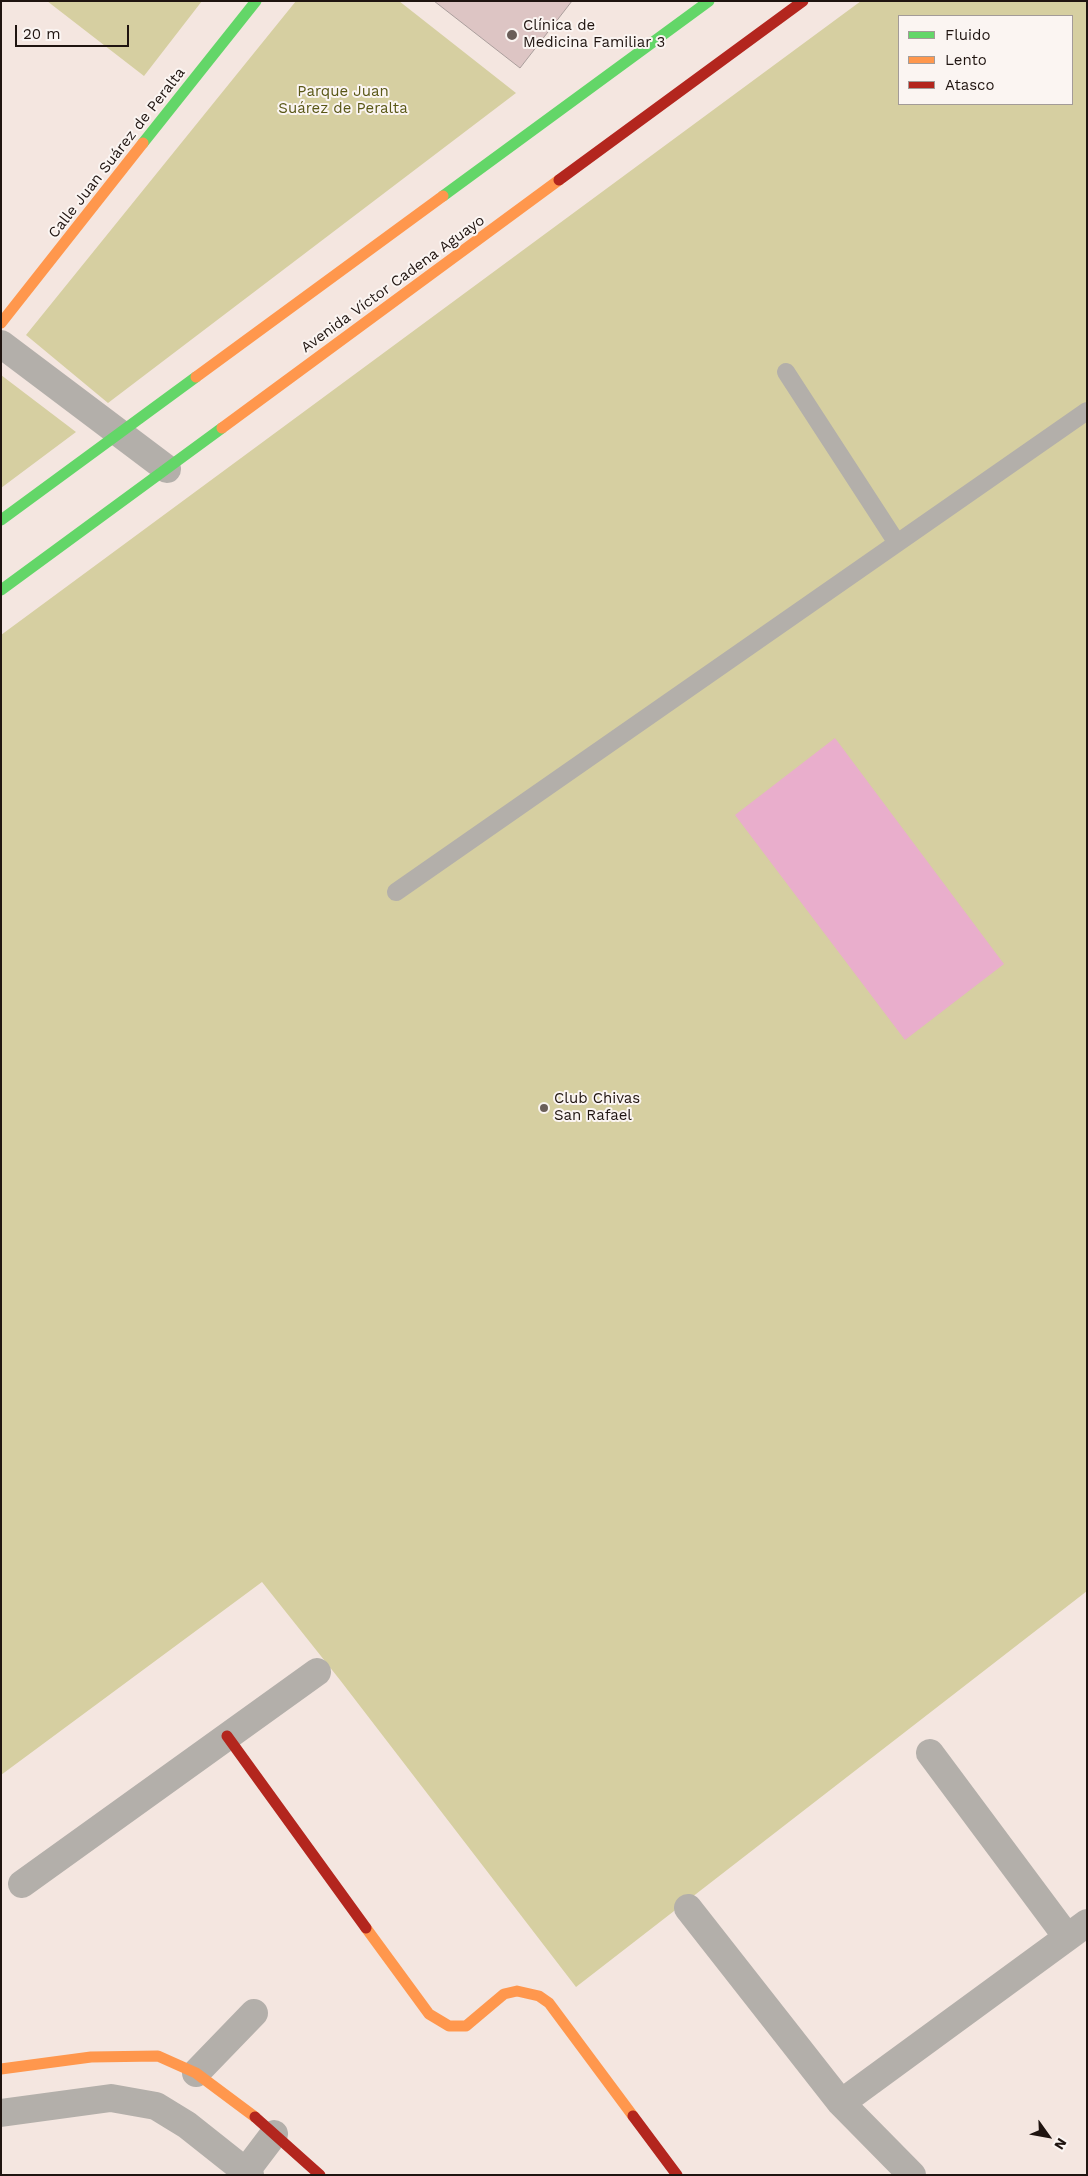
<!DOCTYPE html>
<meta charset="utf-8">
<style>
body{margin:0}
#map{position:relative;width:1088px;height:2176px;overflow:hidden;background:#f4e6e0;font-family:"Work Sans",sans-serif}
canvas{display:block}
.frame{position:absolute;inset:0;border:2px solid #1f1410;pointer-events:none}
.legend{position:absolute;left:898px;top:15px;width:175px;height:90px;box-sizing:border-box;background:#fbf5f2;border:1px solid #a39b98;margin:0;padding:6px 9px;list-style:none;font-size:15px;color:#1f1410}
.legend li{display:flex;align-items:center;gap:10px;height:25px}
.legend b{width:25px;border:1px solid #a39b98}
.north{position:absolute;left:1023px;top:2111px;width:50px;height:50px;-webkit-text-stroke:4px #fbf5f2;paint-order:stroke;rotate:122deg;font-size:14px;font-weight:700;line-height:20px;text-align:center;color:#1f1410}
.north::after{content:'';display:block;margin:auto;width:18px;height:22px;background:#1f1410;clip-path:polygon(50% 0,100% 100%,50% 72%,0 100%)}
.scale{position:absolute;left:15px;top:25px;width:114px;height:22px;box-sizing:border-box;border:2px solid #1f1410;border-top:0;padding-left:6px;font-size:15px;line-height:18px;white-space:nowrap;color:#1f1410;-webkit-text-stroke:4px #fbf5f2;paint-order:stroke}
</style>
<div id="map">
<canvas width="1088" height="2176"></canvas>
<div class="frame"></div>
<ul class="legend">
<li><b style="height:6px;background:#63d668"></b>Fluido</li>
<li><b style="height:6px;background:#ff974d"></b>Lento</li>
<li><b style="height:6px;background:#b3261e"></b>Atasco</li>
</ul>
<div class="north">N</div>
<div class="scale">20 m</div>
</div>
<script>
const g = document.querySelector('canvas').getContext('2d');
g.lineJoin = 'round';
function fill(path, color) { g.fillStyle = color; g.fill(path, 'evenodd'); }
const toPath = rows => new Path2D(rows.map(r => 'M' + r).join(''));
function strokePath(path, color, width, dash) { g.strokeStyle = color; g.lineWidth = width; g.lineCap = dash ? 'butt' : 'round'; g.setLineDash(dash || []); g.stroke(path); }
function drawText(font, color, halo, rows, align = 'center') {
  g.font = font + ' "Work Sans",sans-serif'; g.lineWidth = 4; g.setLineDash([]); g.textBaseline = 'middle'; g.strokeStyle = halo; g.fillStyle = color; for (const [text, x, y, turn = 0] of rows) {
    g.save(); g.translate(x, y); g.rotate((+turn || 0) * Math.PI / 180); g.textAlign = isNaN(turn) ? turn : align; if (halo) g.strokeText(text, 0, 0); g.fillText(text, 0, 0); g.restore();
  }
}
const green = toPath([
 [47,1,202,1,144,76],
 [296,1,399,1,516,93,108,403,26,335],
 [861,1,1087,1,1087,1591,576,1987,340,1680,262,1582,1,1775,1,635],
 [899,16,1072,16,1072,104,899,104],
 [1,375,76,432,1,488]
]);
const water = toPath([
 [835,738,1004,964,905,1040,735,815]
]);
const building = toPath([
 [434,1,572,1,520,68,434,1]
]);
const lane = toPath([
 [786,372,897,543],
 [396,892,1087,411]
]);
const street = toPath([
 [1,344,167,469],
 [930,1753,1067,1937],
 [22,1884,317,1672],
 [688,1908,841,2103,912,2175],
 [196,2073,254,2013],
 [841,2103,1087,1923],
 [1,2113,111,2098,156,2106,187,2125,250,2175],
 [243,2175,274,2134]
]);
const fast = toPath([
 [143,143,256,1],
 [443,196,709,1],
 [1,520,196,377],
 [1,590,222,428]
]);
const slow = toPath([
 [1,323,143,143],
 [196,377,443,196],
 [222,428,559,180],
 [366,1928,429,2014,449,2026,466,2026,504,1994,517,1991,539,1996,549,2003,633,2116],
 [1,2069,91,2057,158,2056,196,2073,255,2117]
]);
const jam = toPath([
 [559,180,803,1],
 [227,1736,366,1928],
 [633,2116,677,2175],
 [255,2117,320,2175]
]);
const markers = [
 [512,35,6,"#6a5e59"],
 [544,1108,5,"#6a5e59"]
];
const poiNames = [
 ["Clínica de",523,26],
 ["Medicina Familiar 3",523,43],
 ["Club Chivas",554,1099],
 ["San Rafael",554,1116]
];
const parkNames = [
 ["Parque Juan",343,92],
 ["Suárez de Peralta",343,109]
];
const streetNames = [
 ["Calle Juan Suárez de Peralta",117,153,-52],
 ["Avenida Víctor Cadena Aguayo",393,284,-36]
];
fill(green, '#d6cfa1');
fill(water, '#e9aecc');
fill(building, '#ddc5c4');
strokePath(building, '#aa9e9c', 1);
strokePath(lane, '#b3afaa', 18);
strokePath(street, '#b3afaa', 28);
strokePath(fast, '#63d668', 11);
strokePath(slow, '#ff974d', 11);
strokePath(jam, '#b3261e', 11);
for (const [x, y, r, color] of markers) { const dot = new Path2D(); dot.arc(x, y, r, 0, 2 * Math.PI); g.fillStyle = color; g.fill(dot); strokePath(dot, '#fbf5f2', 2); }
drawText('15px', '#1f1410', '#fbf5f2', poiNames, 'left');
drawText('15px', '#595716', '#fbf5f2', parkNames);
drawText('15px', '#1f1410', '#fbf5f2', streetNames);
</script>
